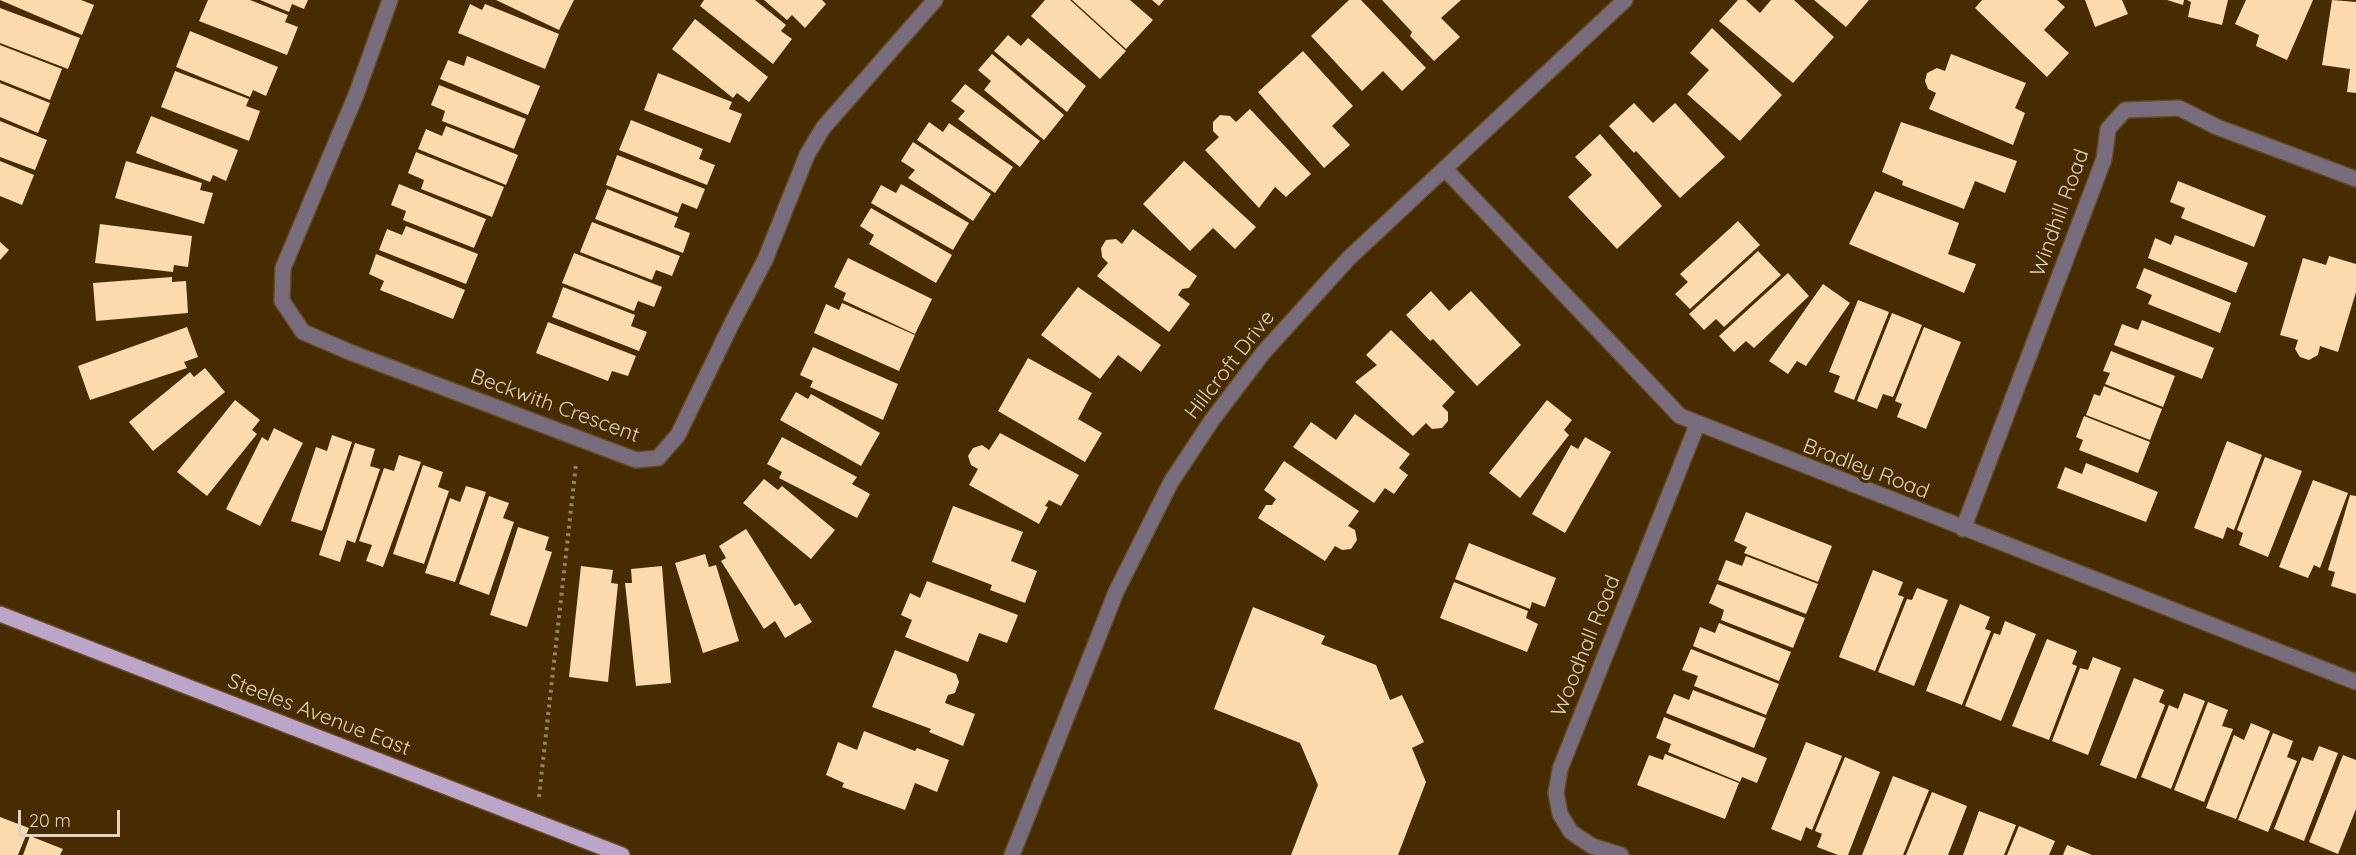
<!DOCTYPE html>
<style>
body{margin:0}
#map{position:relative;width:2356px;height:855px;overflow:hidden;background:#462c00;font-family:Quicksand,sans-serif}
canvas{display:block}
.scale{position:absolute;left:18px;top:810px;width:102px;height:27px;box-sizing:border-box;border:3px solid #e3d2bd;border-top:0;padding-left:8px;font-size:18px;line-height:21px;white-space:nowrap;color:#e3d2bd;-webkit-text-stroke:4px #462c00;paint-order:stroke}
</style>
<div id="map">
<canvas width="2356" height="855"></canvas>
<div class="scale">20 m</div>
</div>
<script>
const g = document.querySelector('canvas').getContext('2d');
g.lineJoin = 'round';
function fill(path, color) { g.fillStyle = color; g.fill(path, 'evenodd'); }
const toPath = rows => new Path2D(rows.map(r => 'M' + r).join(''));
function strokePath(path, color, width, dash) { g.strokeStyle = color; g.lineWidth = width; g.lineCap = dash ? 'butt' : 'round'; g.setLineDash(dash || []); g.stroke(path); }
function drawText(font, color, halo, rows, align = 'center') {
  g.font = font + ' Quicksand,sans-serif'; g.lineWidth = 6; g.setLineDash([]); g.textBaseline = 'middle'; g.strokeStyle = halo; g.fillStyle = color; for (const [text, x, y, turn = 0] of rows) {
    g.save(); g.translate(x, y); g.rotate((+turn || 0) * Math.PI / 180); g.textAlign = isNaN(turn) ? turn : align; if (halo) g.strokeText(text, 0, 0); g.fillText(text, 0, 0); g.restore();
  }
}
const building = toPath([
 [0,0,81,0,94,5,82,35],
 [208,0,250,0,288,15,285,22,298,27,287,55,199,21],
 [260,0,308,0,304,9,292,4,289,12],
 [496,0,574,0,559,30],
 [704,0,755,0,786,25,781,31,792,39,773,64,700,6],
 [764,0,822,0,826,4,805,28,792,15,787,20],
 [1045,0,1070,0,1126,51,1100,79,1031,16],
 [1072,0,1130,0,1153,20,1126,49],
 [1152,0,1164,0,1159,6],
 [1349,0,1361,0,1426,68,1402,91,1383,71,1362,91,1311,36],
 [1382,0,1461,0,1441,18,1460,37,1434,61,1410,36,1412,32],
 [1738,0,1746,0,1760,13,1771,0,1794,0,1834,37,1793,83,1719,21],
 [1814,0,1869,0,1846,27],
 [1982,0,2057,0,2065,7,2044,30,2069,53,2047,77,1975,8],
 [2085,0,2122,0,2128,14,2095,27],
 [2167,0,2184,0,2183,5],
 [2187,0,2228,0,2222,25,2188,17,2191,2],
 [2246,0,2313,0,2287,60,2256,46,2259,35,2235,24],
 [2332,0,2356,2,2356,93,2347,92,2350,69,2322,65],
 [470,4,482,10,485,4,559,34,545,69,458,33],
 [0,8,80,38,68,69,0,43],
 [695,19,768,77,749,102,737,93,733,98,672,49],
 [1712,28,1782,95,1740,141,1687,94,1709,70,1690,53],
 [190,31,278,67,266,96,253,90,250,97,176,67],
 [1008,35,1021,46,1028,38,1086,86,1067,112,994,51],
 [0,45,62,69,50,100,0,80],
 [1303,51,1353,106,1332,126,1350,145,1324,168,1258,92],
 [992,54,1064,115,1044,140,984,90,991,81,978,70],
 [1951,54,2026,83,2015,108,2025,113,2013,145,1929,109,1936,93,1928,89,1925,81,1927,73,1937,68,1945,71],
 [467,56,540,86,528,115,440,79,448,60,464,66],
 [175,71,249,99,246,106,260,111,249,141,161,107],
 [658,73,732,102,729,109,742,114,730,143,644,110],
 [0,83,50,103,38,133,0,117],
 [965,84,1040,141,1020,167,958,119,965,111,951,101],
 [439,85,526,119,514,149,442,121,445,111,431,105],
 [1634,103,1653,123,1675,103,1725,157,1680,198,1636,151,1634,153,1609,126],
 [1250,109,1311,174,1286,197,1275,187,1259,208,1205,150,1219,137,1213,131,1213,122,1220,115,1230,116,1236,122],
 [151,116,238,150,226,181,213,175,210,182,136,153],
 [631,120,703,149,699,159,715,165,707,185,619,150],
 [0,121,47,140,35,170,0,157],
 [929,122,943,132,949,123,1013,167,995,193,917,140],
 [1901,122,2017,161,2005,193,1975,181,1964,209,1902,185,1903,181,1882,172],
 [446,126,518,155,506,185,418,149,426,129,442,136],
 [1600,134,1662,206,1617,249,1568,197,1592,175,1575,157],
 [913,142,991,194,973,221,908,178,915,170,901,161],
 [416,152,504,187,492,217,421,189,424,180,408,173],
 [617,155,705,189,697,209,682,203,678,213,606,185],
 [0,161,34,175,22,205,0,196],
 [126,161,202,183,200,190,213,193,204,224,115,198],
 [1184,161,1256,227,1235,249,1213,228,1190,251,1143,204],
 [2178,181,2266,216,2254,247,2181,218,2185,208,2170,202],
 [399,184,486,219,474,248,403,220,406,211,391,205],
 [901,184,969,223,953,250,871,203,881,185,896,193],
 [607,189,678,217,674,227,690,233,683,253,595,219],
 [1875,191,1959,223,1948,254,1976,264,1964,293,1849,244],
 [871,208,952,255,936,283,869,244,874,235,860,226],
 [1738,221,1760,245,1690,309,1675,294,1688,282,1680,274],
 [592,222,680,256,672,276,656,270,652,280,580,252],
 [100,224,192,236,188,267,174,265,173,272,95,263],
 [406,226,478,254,466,284,379,250,387,229,402,235],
 [1133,229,1197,276,1189,288,1182,289,1178,295,1190,304,1169,332,1097,276,1108,263,1102,257,1101,248,1106,240,1116,239,1122,244],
 [2175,235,2248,263,2236,293,2148,258,2155,238,2171,245],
 [0,242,9,250,0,260],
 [1758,251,1781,275,1724,327,1716,319,1704,330,1689,314],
 [574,253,662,287,654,307,638,301,634,311,562,283],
 [376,254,465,290,453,319,380,290,384,281,369,274],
 [2329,256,2356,264,2356,292,2338,352,2320,346,2318,355,2309,360,2300,357,2295,349,2298,340,2280,335,2303,258,2326,265],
 [848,258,932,299,915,334,843,300,846,293,834,287],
 [2144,268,2231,303,2220,333,2148,304,2152,295,2136,288],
 [1788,273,1809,296,1754,348,1746,341,1734,352,1719,336],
 [172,277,172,282,186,281,188,313,96,321,93,283],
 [1823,284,1850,303,1806,366,1797,361,1788,374,1769,361],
 [563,287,635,315,631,326,647,332,639,351,552,317],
 [1078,287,1161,345,1141,372,1118,355,1100,379,1041,335],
 [1431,291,1449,311,1471,291,1521,345,1477,386,1433,339,1430,341,1406,315],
 [1858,300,1889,312,1854,400,1834,392,1840,376,1829,372],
 [842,303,915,335,899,371,814,333,826,304,839,310],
 [1892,313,1922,325,1893,397,1883,394,1877,409,1857,401],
 [2142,320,2214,348,2202,379,2114,345,2122,324,2138,330],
 [548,322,636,356,628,376,612,371,608,381,536,353],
 [187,327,198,357,184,362,187,368,90,400,78,366],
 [1924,327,1961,342,1926,429,1897,417,1902,404,1895,401],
 [1391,330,1455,392,1442,406,1448,412,1448,421,1442,428,1432,429,1426,423,1413,436,1355,382,1377,365,1366,355],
 [813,347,898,384,883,420,810,387,813,381,800,375],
 [2111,351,2175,376,2163,407,2105,384,2110,373,2103,371],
 [1028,358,1092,393,1078,419,1102,433,1085,462,998,411],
 [205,368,225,392,153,451,129,422,190,372,194,377],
 [2104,386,2162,409,2150,440,2086,415,2094,394,2100,396],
 [796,392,808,399,811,394,880,433,861,466,780,420],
 [235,400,260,420,252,430,257,434,207,496,177,472],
 [1547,400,1572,420,1564,430,1569,435,1520,498,1489,473],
 [1355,414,1410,454,1399,468,1408,475,1394,494,1385,488,1374,503,1293,447,1311,422,1336,440],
 [2084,416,2150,442,2138,473,2079,450,2083,440,2076,437],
 [274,428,303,443,260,526,226,509,262,437,268,441],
 [1000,433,1079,475,1061,506,1049,500,1045,506,1048,507,1039,524,969,485,978,469,971,465,968,456,973,448,982,445,989,450],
 [332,435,352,442,322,531,291,521,316,447,327,451],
 [782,437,857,477,852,484,870,494,857,518,779,478,782,472,767,464],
 [1585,437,1611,452,1565,533,1532,514,1571,445,1578,449],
 [2227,441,2262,455,2234,530,2227,527,2223,539,2194,528],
 [355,443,375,449,370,466,380,469,355,543,347,540,340,562,319,555],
 [399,455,421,462,383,567,366,561,372,545,359,541,384,468,394,471],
 [2265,457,2302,471,2268,557,2239,545,2243,533,2237,530],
 [1284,461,1359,511,1348,526,1355,530,1357,540,1351,549,1342,550,1335,546,1325,561,1258,518,1266,505,1272,505,1276,499,1264,490],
 [2086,463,2158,492,2146,522,2057,488,2065,467,2082,474],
 [423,465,443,472,438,487,449,491,424,564,393,554],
 [764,479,778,490,782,486,835,530,811,559,743,503],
 [2313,480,2348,493,2320,568,2314,565,2308,578,2279,567],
 [466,486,486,492,455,582,425,573,450,498,460,502],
 [2350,495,2356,496,2356,594,2331,586,2335,572,2328,570],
 [489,496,509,503,503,518,514,522,489,595,459,584],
 [953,506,1023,532,1011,561,1037,571,1025,603,990,590,992,585,932,562],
 [1746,512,1832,546,1818,582,1744,553,1747,547,1734,541],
 [518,527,549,537,545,550,552,552,527,627,490,615],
 [746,529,795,606,800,603,812,622,785,638,775,621,764,629,721,561,726,558,719,546],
 [1469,543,1556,578,1545,607,1532,602,1530,609,1455,579],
 [705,554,709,567,716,565,739,641,703,653,675,563],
 [1746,556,1818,584,1806,614,1718,580,1726,560,1742,566],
 [581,566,613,570,611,583,618,584,608,682,569,677],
 [662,566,671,683,636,686,625,583,632,583,631,569],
 [1873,570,1903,582,1898,595,1904,597,1875,671,1839,657],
 [927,581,1018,615,1007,643,979,633,968,662,905,637,912,620,901,615,910,593,920,598],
 [1454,582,1528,611,1526,618,1538,624,1527,652,1440,618],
 [1717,584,1805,618,1793,648,1721,620,1724,610,1709,603],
 [1917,588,1948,600,1914,686,1878,672,1907,599,1912,600],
 [1960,604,1990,617,1985,629,1991,631,1962,705,1926,691],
 [1253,607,1325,636,1321,644,1376,665,1390,700,1402,695,1424,742,1412,748,1426,782,1398,855,1291,855,1318,785,1300,743,1214,709],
 [2005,621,2036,634,2001,721,1965,706,1994,633,2000,635],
 [1719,623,1791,652,1779,681,1693,646,1700,627,1715,633],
 [2047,639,2077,651,2072,664,2077,666,2049,740,2012,726],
 [1691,649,1779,684,1766,715,1694,686,1698,676,1682,670],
 [895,650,956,674,959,682,955,693,948,695,945,703,975,714,963,746,929,732,931,729,872,707],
 [2093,657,2121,668,2088,755,2052,741,2080,668,2088,670],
 [2134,678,2164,690,2159,702,2165,705,2136,779,2100,765],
 [1693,690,1766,718,1754,748,1666,713,1674,694,1689,700],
 [2184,693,2205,701,2171,789,2141,777,2169,705,2178,709],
 [2208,702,2228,710,2222,726,2233,729,2204,802,2174,790],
 [1664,717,1767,758,1757,783,1742,777,1740,782,1668,752,1671,744,1656,738],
 [2251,723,2270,731,2236,819,2206,808,2234,735,2244,740],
 [864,731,915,751,917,748,949,760,937,792,915,783,905,810,842,787,844,783,826,775,838,742,857,750],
 [2273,733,2293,741,2287,757,2297,761,2268,832,2238,820],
 [1806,742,1842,756,1812,830,1806,827,1801,841,1771,829],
 [2319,746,2338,753,2304,841,2274,829,2302,757,2313,761],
 [1665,754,1739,783,1725,819,1637,785,1649,755,1663,760],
 [2343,755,2356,760,2356,809,2338,854,2309,842],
 [1845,757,1880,772,1848,855,1838,855,1817,847,1822,834,1815,831],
 [1893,776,1929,790,1903,855,1862,855],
 [1932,792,1967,806,1948,855,1906,855],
 [1979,811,2016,825,2004,855,1963,855],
 [0,817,29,828,18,855,0,855],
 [2019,826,2055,841,2049,855,2007,855],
 [30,836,63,849,60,855,23,855],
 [2067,845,2092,855,2063,855]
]);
const path = toPath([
 [539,797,576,464]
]);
const minor = toPath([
 [390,0,356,95,283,268,282,301,303,332,352,353,636,460,658,458,678,435,731,325,765,260,807,155,823,128,935,0],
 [1445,169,1680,416,2356,682],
 [1963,529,2104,159,2108,129,2125,110,2179,108,2217,127,2356,179],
 [1012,855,1116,592,1171,482,1212,420,1263,353,1349,258,1625,0],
 [1621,855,1592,846,1571,832,1560,814,1556,793,1560,769,1697,425]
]);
const major = toPath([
 [0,614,622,855]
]);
const streetNames = [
 ["Windhill Road",2060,213,-70],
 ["Hillcroft Drive",1230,365,-52],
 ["Beckwith Crescent",555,406,20],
 ["Bradley Road",1866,469,21],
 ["Woodhall Road",1586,646,-68],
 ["Steeles Avenue East",319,715,21]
];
fill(building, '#fbdaae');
strokePath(minor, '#624a22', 18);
strokePath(major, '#624a22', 18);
strokePath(path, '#978161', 4, [3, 4.5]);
strokePath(minor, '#786c7d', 15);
strokePath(major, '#bda4c9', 15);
drawText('21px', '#e3d2bd', '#462c00', streetNames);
</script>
